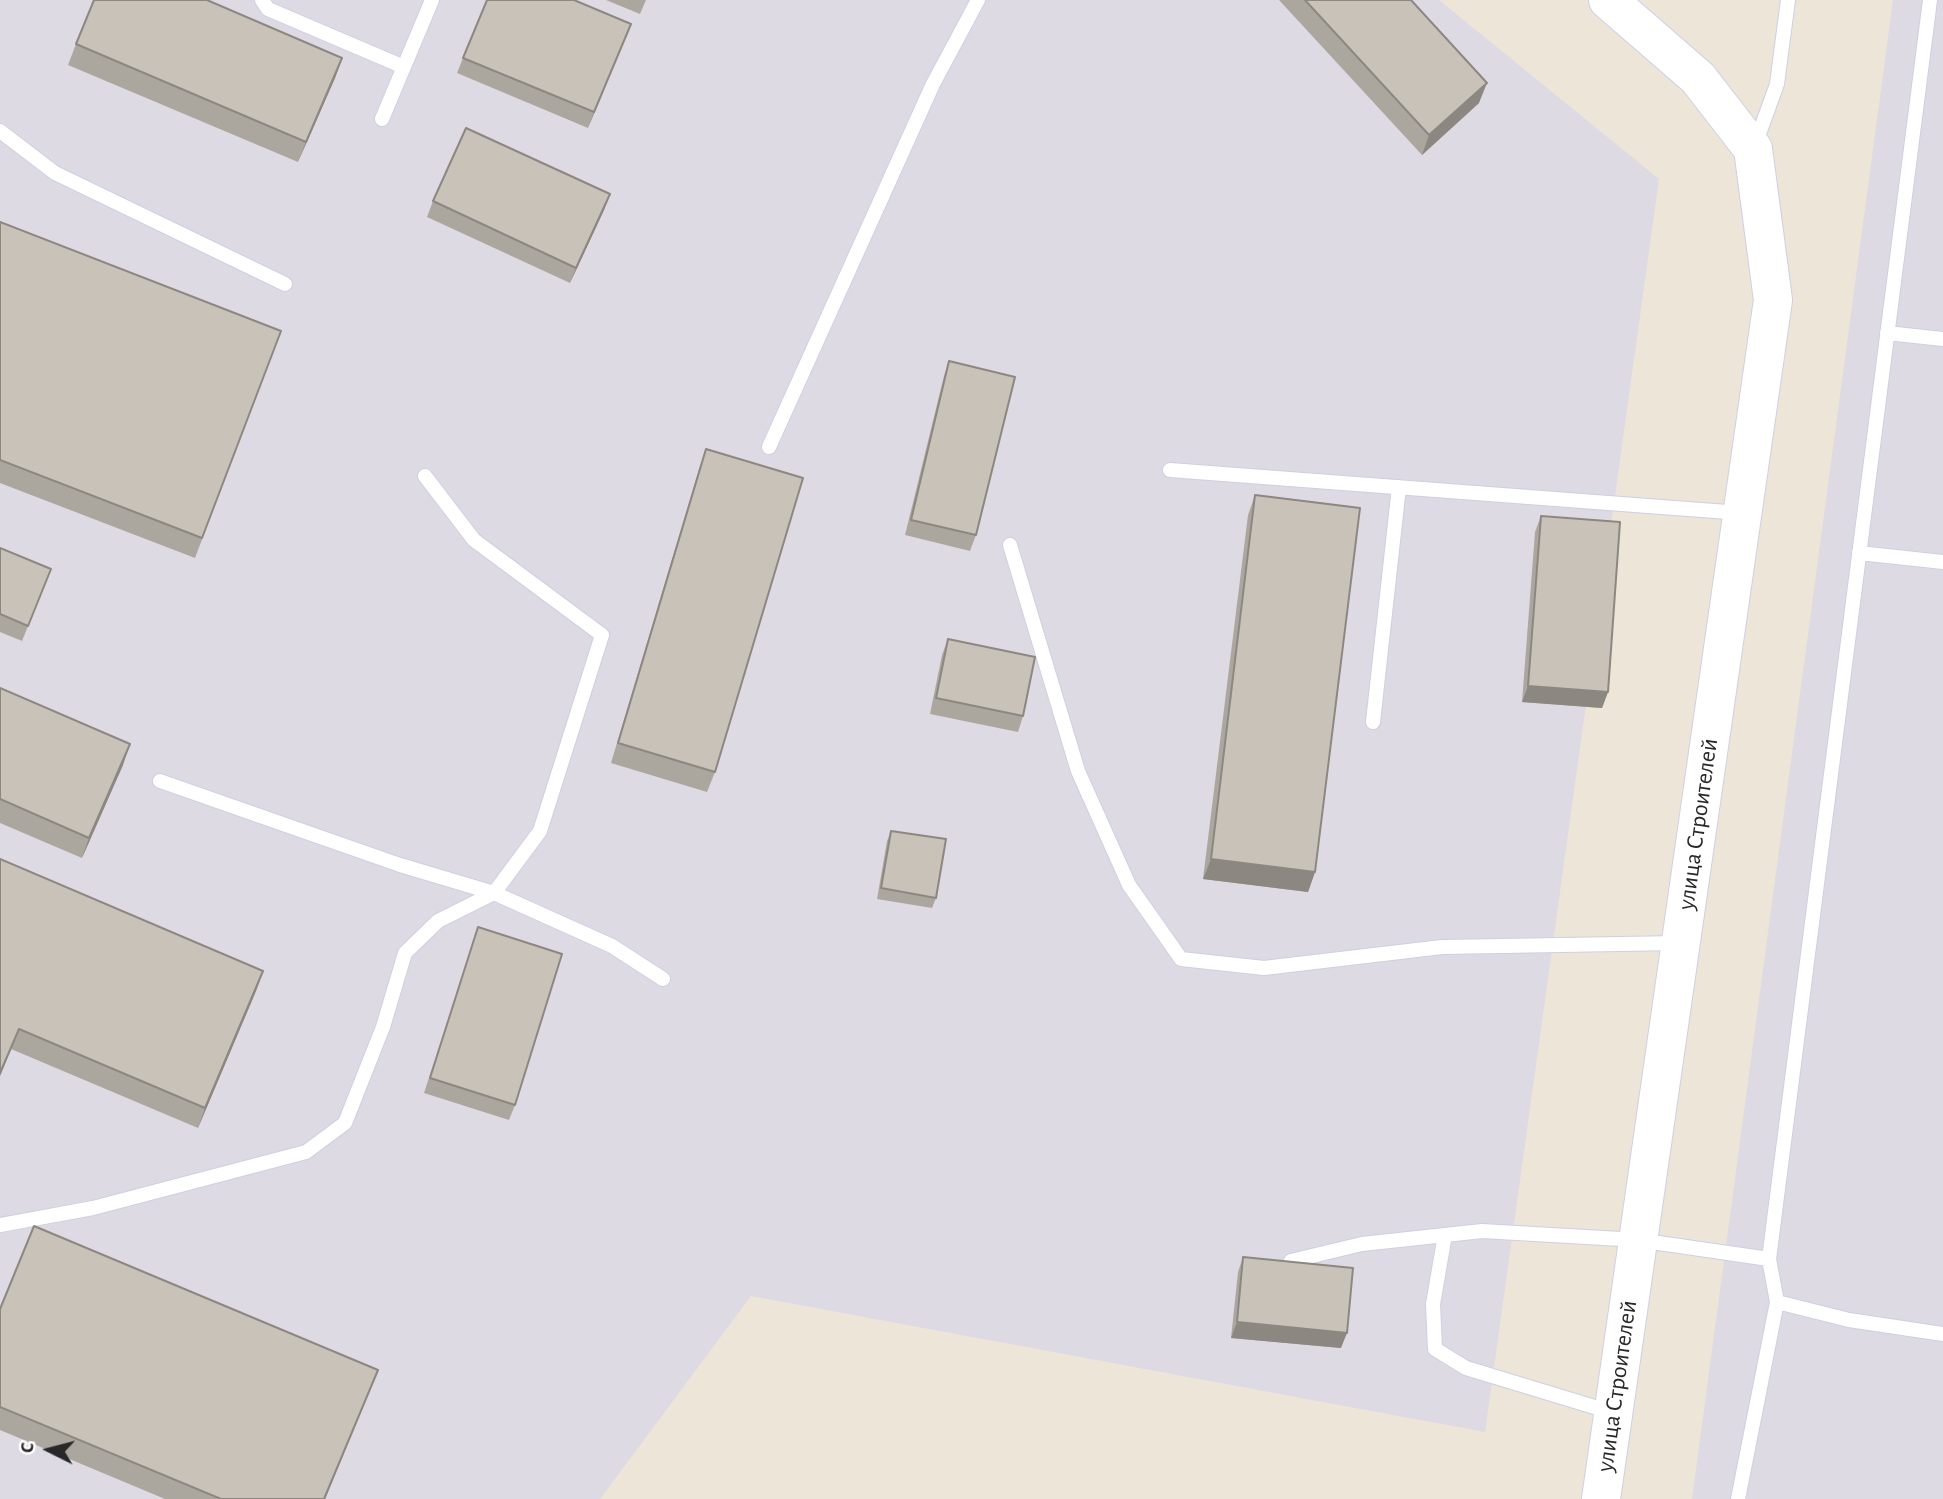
<!DOCTYPE html>
<meta charset="utf-8">
<style>
body{margin:0}
#map{position:relative;width:1943px;height:1499px;overflow:hidden;background:#ede5d8;font-family:"Alegreya Sans",sans-serif}
canvas{display:block}
.north{position:absolute;left:14px;top:1415px;width:70px;height:70px;-webkit-text-stroke:5px #fff;paint-order:stroke;rotate:276deg;font-size:19px;font-weight:700;line-height:28px;text-align:center;color:#282828}
.north::after{content:'';display:block;margin:auto;width:24px;height:32px;background:#282828;clip-path:polygon(50% 0,100% 100%,50% 72%,0 100%)}
</style>
<div id="map">
<canvas width="1943" height="1499"></canvas>
<div class="north">С</div>
</div>
<script>
const g = document.querySelector('canvas').getContext('2d');
g.lineJoin = 'round';
function fill(path, color) { g.fillStyle = color; g.fill(path, 'evenodd'); }
const toPath = rows => new Path2D(rows.map(r => 'M' + r).join(''));
function strokePath(path, color, width, dash) { g.strokeStyle = color; g.lineWidth = width; g.lineCap = dash ? 'butt' : 'round'; g.setLineDash(dash || []); g.stroke(path); }
function drawText(font, color, halo, rows, align = 'center') {
  g.font = font + ' "Alegreya Sans",sans-serif'; g.lineWidth = 5; g.setLineDash([]); g.textBaseline = 'middle'; g.strokeStyle = halo; g.fillStyle = color; for (const [text, x, y, turn = 0] of rows) {
    g.save(); g.translate(x, y); g.rotate((+turn || 0) * Math.PI / 180); g.textAlign = isNaN(turn) ? turn : align; if (halo) g.strokeText(text, 0, 0); g.fillText(text, 0, 0); g.restore();
  }
}
const industrial = toPath([
 [0,0,1439,0,1659,179,1485,1432,751,1296,600,1499,0,1499],
 [1893,0,1943,0,1943,1499,1692,1499]
]);
const lane = toPath([
 [262,0,268,9,404,67],
 [382,119,432,0],
 [0,131,55,173,285,284],
 [1755,145,1777,84,1788,0],
 [1887,333,1943,339],
 [769,447,933,84,978,0],
 [1170,470,1741,513],
 [1010,545,1078,771,1129,885,1181,959,1264,968,1442,947,1679,943],
 [1859,553,1943,562],
 [1373,722,1399,487],
 [160,781,400,865,494,893,612,946,663,979],
 [0,1225,93,1208,306,1152,345,1123,383,1027,405,953,438,921,494,893,540,831,602,635,474,540,425,476],
 [1445,1235,1433,1304,1435,1349,1466,1368,1611,1412],
 [1291,1261,1362,1244,1482,1231,1638,1240,1769,1259],
 [1777,1302,1849,1320,1943,1334],
 [1738,1499,1777,1302,1769,1259,1930,0]
]);
const secondary = toPath([
 [1601,1499,1773,300,1753,149,1698,78,1608,0]
]);
const wall = toPath([
 [606,0,646,0,640,14],
 [1279,0,1411,0,1479,103,1422,155],
 [625,39,588,128,457,73,463,58],
 [76,44,342,58,335,78,298,162,68,65],
 [610,194,604,210,570,283,427,217,433,201],
 [0,222,281,331,195,558,0,483],
 [949,361,976,535,970,551,905,535,944,376],
 [706,449,715,772,707,792,611,763,699,469],
 [1255,495,1315,872,1308,892,1203,879,1248,515],
 [1541,516,1608,692,1602,708,1522,702,1535,532],
 [0,548,51,569,22,641,0,632],
 [948,639,1023,716,1018,732,930,714,942,655],
 [0,688,123,765,82,858,0,823],
 [891,831,936,898,932,908,877,899,887,841],
 [0,859,263,971,256,991,198,1128,11,1049,0,1076],
 [478,927,515,1105,509,1120,424,1093],
 [1243,1257,1341,1348,1231,1338,1238,1272],
 [0,1309,378,1370,325,1499,165,1499,0,1430]
]);
const shadedWall = toPath([
 [631,24,625,39,588,128,594,112],
 [342,58,335,78,298,162,306,142],
 [1487,83,1479,103,1422,155,1429,135],
 [610,194,604,210,570,283,576,268],
 [1528,686,1608,692,1602,708,1522,702],
 [130,744,123,765,82,858,89,838],
 [1211,859,1315,872,1308,892,1203,879],
 [263,971,256,991,198,1128,205,1108],
 [19,1029,11,1049,0,1076,0,1073],
 [1237,1322,1347,1333,1341,1348,1231,1338],
 [378,1370,325,1499,324,1499]
]);
const building = toPath([
 [94,0,207,0,342,58,306,142,76,44,94,0],
 [487,0,574,0,631,24,594,112,463,58,487,0],
 [1305,0,1411,0,1487,83,1429,135,1305,0],
 [466,128,610,194,576,268,433,201,466,128],
 [0,222,281,331,202,538,0,460,0,222],
 [949,361,1015,377,976,535,911,520,949,361],
 [706,449,803,478,715,772,618,743,706,449],
 [1255,495,1360,508,1315,872,1211,859,1255,495],
 [1541,516,1620,522,1608,692,1528,686,1541,516],
 [0,548,51,569,28,626,0,614,0,548],
 [948,639,1035,657,1023,716,936,698,948,639],
 [0,688,130,744,89,838,0,799,0,688],
 [891,831,946,839,936,898,881,888,891,831],
 [0,859,263,971,205,1108,19,1029,0,1073,0,859],
 [478,927,562,954,515,1105,430,1078,478,927],
 [34,1226,378,1370,324,1499,221,1499,0,1407,0,1309,34,1226],
 [1243,1257,1353,1268,1347,1333,1237,1322,1243,1257]
]);
const streetNames = [
 ["улица Строителей",1698,824,-82],
 ["улица Строителей",1617,1386,-82]
];
fill(industrial, '#dddae4');
strokePath(lane, '#cdd0e3', 16);
strokePath(secondary, '#cdd0e3', 40);
strokePath(lane, '#fff', 14);
strokePath(secondary, '#fff', 38);
fill(wall, '#aca79e');
fill(shadedWall, '#8c8881');
fill(building, '#c8c2b8');
strokePath(building, '#8c8881', 2);
drawText('24px', '#282828', '#fff', streetNames);
</script>
